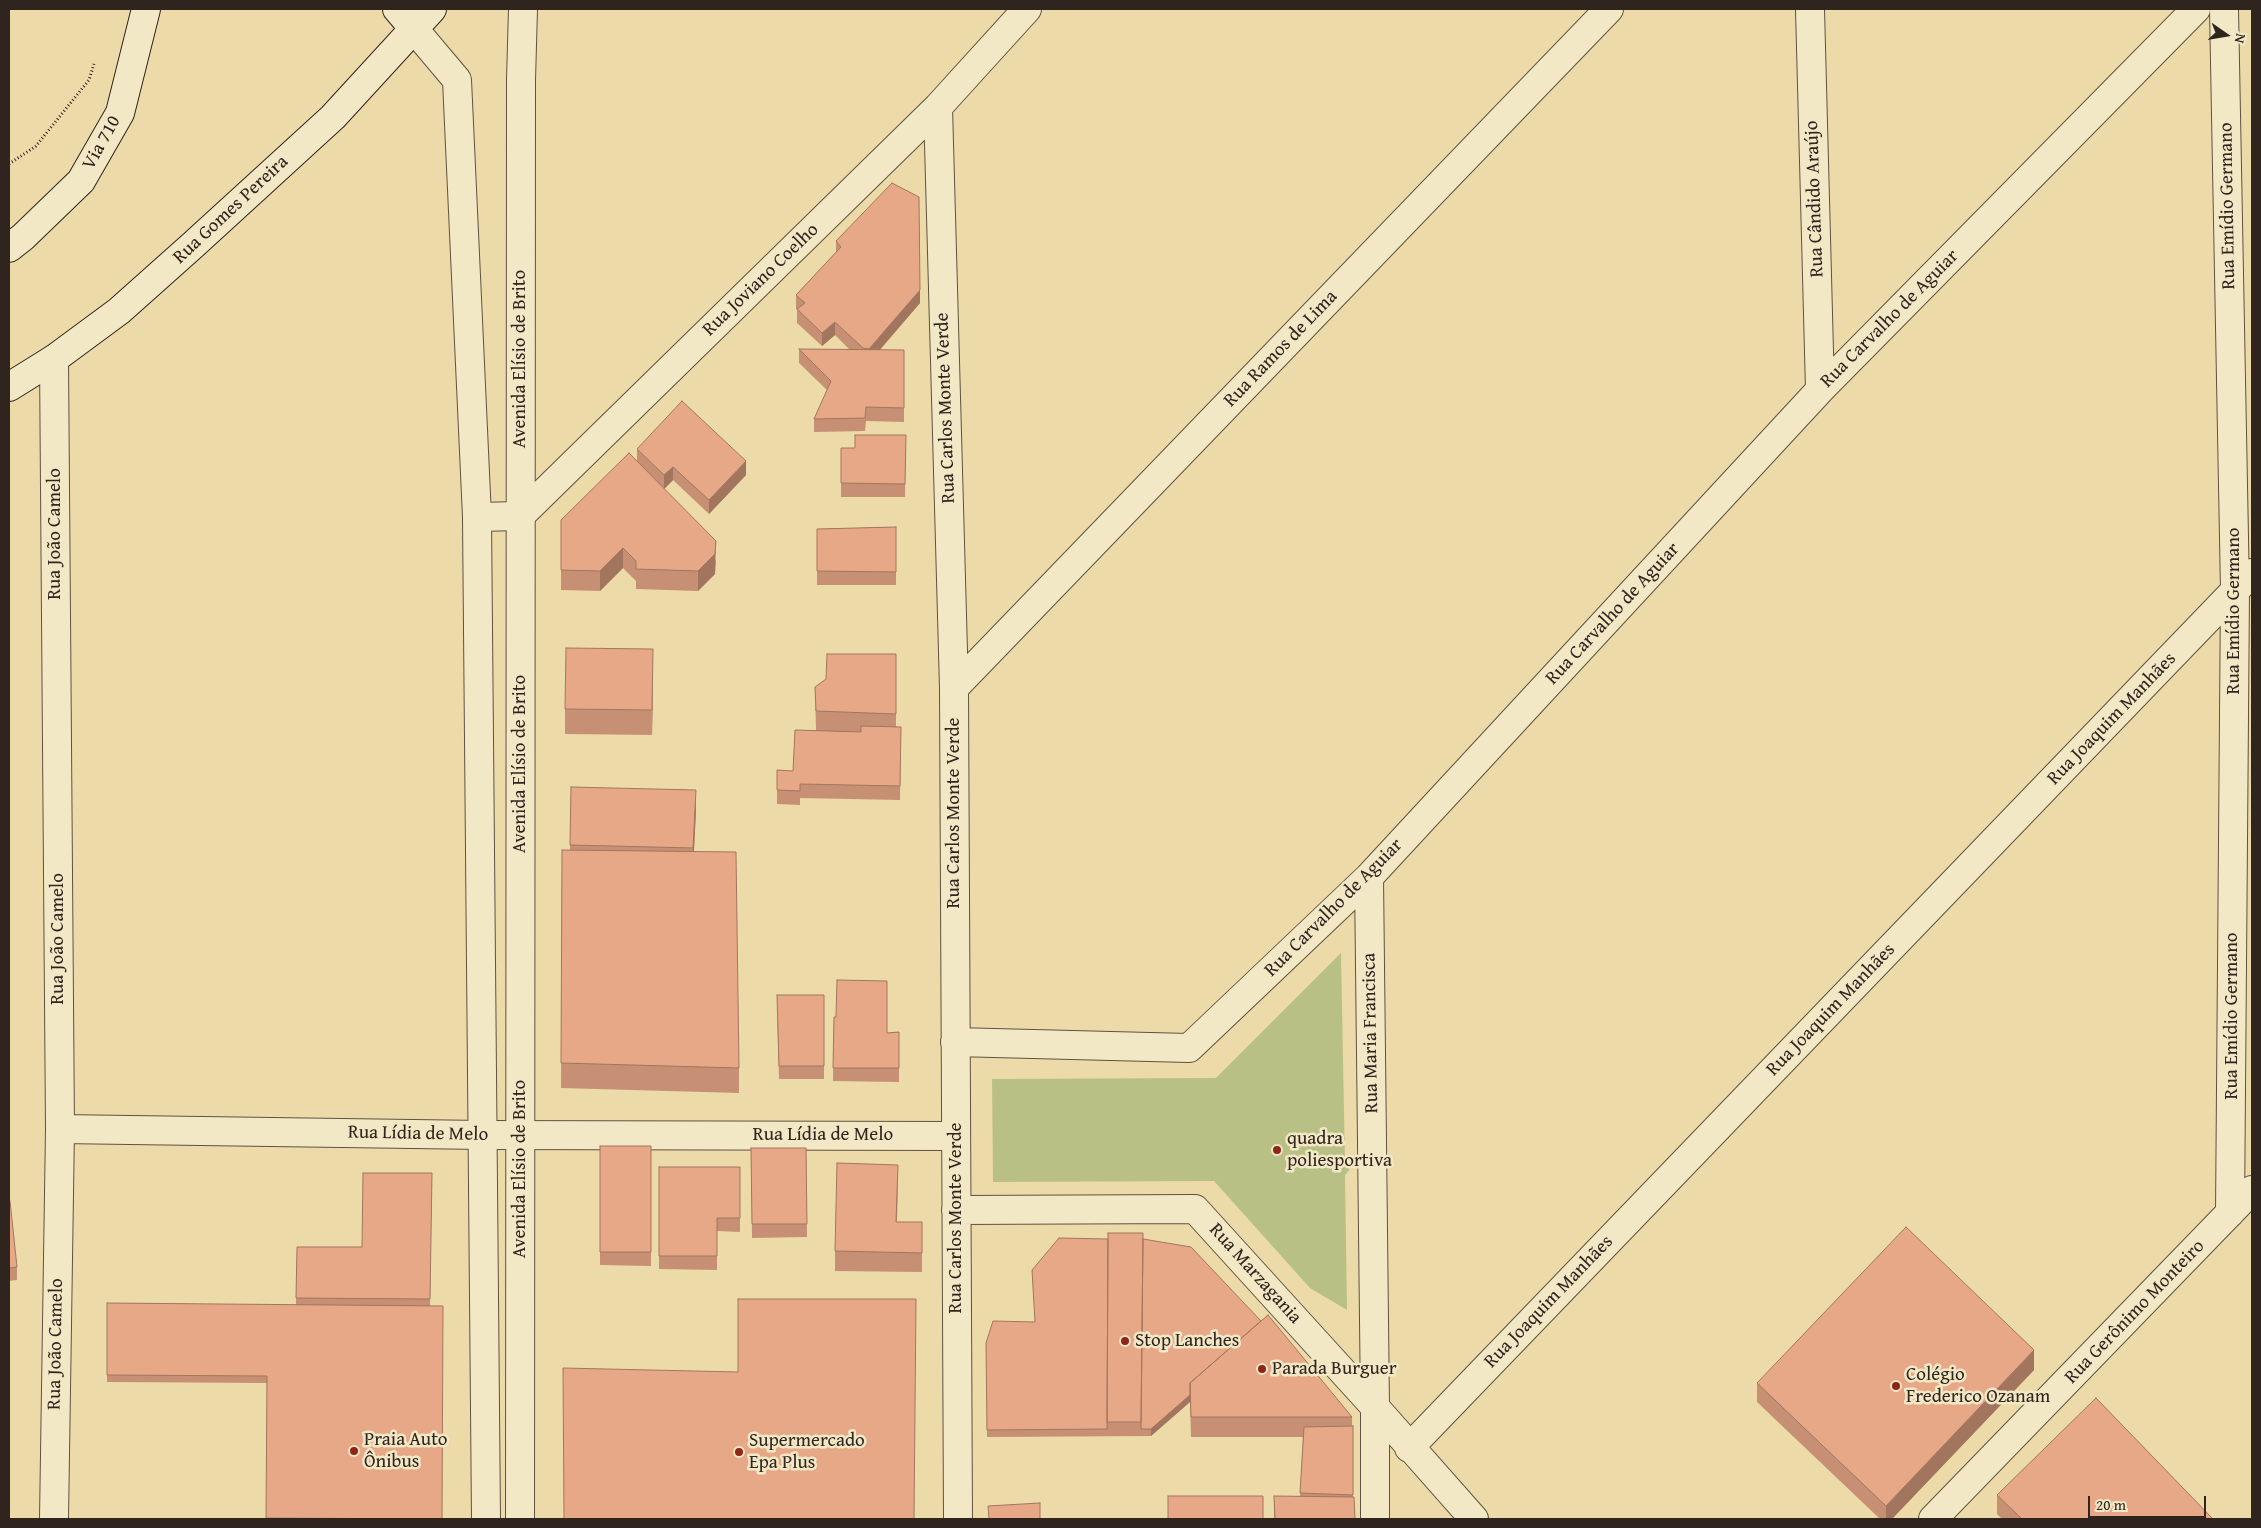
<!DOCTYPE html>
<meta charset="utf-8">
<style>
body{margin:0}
#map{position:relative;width:2261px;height:1528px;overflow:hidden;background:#ecdba8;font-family:"Gentium Book Plus",serif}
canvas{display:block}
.frame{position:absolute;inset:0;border:10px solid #30241e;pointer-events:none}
.north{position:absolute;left:2201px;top:10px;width:50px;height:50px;-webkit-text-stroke:4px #f3e8c6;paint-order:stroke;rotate:103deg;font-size:14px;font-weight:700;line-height:20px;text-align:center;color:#30241e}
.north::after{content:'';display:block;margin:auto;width:18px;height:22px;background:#30241e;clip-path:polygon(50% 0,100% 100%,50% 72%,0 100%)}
.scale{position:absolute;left:2088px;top:1496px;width:118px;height:22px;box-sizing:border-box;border:2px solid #30241e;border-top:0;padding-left:6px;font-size:15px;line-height:18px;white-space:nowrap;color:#30241e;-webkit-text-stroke:4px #f3e8c6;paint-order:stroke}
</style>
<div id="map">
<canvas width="2261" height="1528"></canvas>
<div class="frame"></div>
<div class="north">N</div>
<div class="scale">20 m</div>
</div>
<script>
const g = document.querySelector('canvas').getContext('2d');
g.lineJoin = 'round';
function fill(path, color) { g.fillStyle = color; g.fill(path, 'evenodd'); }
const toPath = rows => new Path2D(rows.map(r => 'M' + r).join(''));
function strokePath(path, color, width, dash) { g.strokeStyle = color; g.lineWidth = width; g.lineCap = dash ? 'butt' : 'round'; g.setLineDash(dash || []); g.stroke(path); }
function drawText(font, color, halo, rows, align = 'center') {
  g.font = font + ' "Gentium Book Plus",serif'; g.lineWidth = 5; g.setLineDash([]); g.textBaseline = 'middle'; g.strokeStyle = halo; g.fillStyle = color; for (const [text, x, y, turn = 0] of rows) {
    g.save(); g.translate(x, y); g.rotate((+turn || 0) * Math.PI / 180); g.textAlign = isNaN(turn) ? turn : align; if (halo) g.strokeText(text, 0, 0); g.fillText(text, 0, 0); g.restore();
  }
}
const green = toPath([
 [1341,953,1345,1164,1350,1169,1345,1175,1347,1310,1310,1288,1214,1181,993,1182,992,1079,1216,1078]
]);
const path = toPath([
 [9,164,36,146,89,80,94,64]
]);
const minor = toPath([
 [1810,9,1820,390],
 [2224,9,2235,591,2230,1213],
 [938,107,954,688,958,1519],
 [54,359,60,1129,54,1519],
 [477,517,520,516,938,107,1027,9],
 [954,688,1609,9],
 [1369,877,1375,1407,1375,1519],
 [955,1042,1189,1048,1369,877,1820,390,2196,9],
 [60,1129,483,1135,956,1136],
 [956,1210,1195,1209,1375,1407,1474,1519],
 [1409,1448,2252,573],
 [1933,1519,2252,1190]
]);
const tertiary = toPath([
 [414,29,457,80,477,517,486,1519],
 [520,1519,521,80,523,9]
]);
const secondary = toPath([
 [397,9,414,29],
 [9,248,23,237,81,181,120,113,146,9],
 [9,387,54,359,119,311,193,245,333,117,432,9]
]);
const wall = toPath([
 [836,241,920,303,880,350,904,350,904,422,866,421,865,431,814,432,814,419,827,390,799,363,799,349,850,350,835,335,822,346,797,323,797,310,796,309,796,295,836,252],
 [906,435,905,497,841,497,841,448,855,448],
 [637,449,746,475,709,514,673,480,664,489,716,561,715,574,698,591,636,589,636,581,623,568,600,591,561,590,561,520,637,461],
 [896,527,896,585,817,585,817,529],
 [896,654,896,727,901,727,900,800,800,798,800,805,777,804,777,770,793,771,816,731,815,687],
 [653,675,652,735,565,734,565,709],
 [571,787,696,810,694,852,739,1068,739,1093,561,1088,562,850,570,850],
 [824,995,824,1079,779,1079,777,1008],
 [834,1017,887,1033,899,1032,899,1082,833,1081],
 [600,1146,651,1146,651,1266,600,1265],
 [751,1148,806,1148,807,1237,752,1238],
 [659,1167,740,1167,740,1232,717,1231,717,1270,659,1269],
 [432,1173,430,1305,442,1519,266,1519,267,1383,107,1382,107,1303,296,1305,297,1247,362,1247],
 [898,1184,897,1222,922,1222,922,1272,835,1271,835,1251],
 [9,1202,17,1267,17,1280,9,1281],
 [1108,1239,1143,1239,1352,1417,1353,1496,1355,1519,1274,1519,1274,1496,1300,1496,1303,1437,1191,1437,1190,1402,1151,1436,987,1437,986,1343,1035,1322,1032,1270],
 [2034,1370,1892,1519,1880,1519,1757,1402,1757,1383],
 [1997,1495,2213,1519,2002,1519,1997,1514]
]);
const shadedWall = toPath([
 [920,290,920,303,869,362,869,349],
 [835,322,835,335,822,346,822,333],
 [746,461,746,475,709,514,709,500],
 [673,467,673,480,664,489,664,475],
 [716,541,715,574,698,591,698,571],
 [623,548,623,568,600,591,600,571],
 [653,649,653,675,652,735,652,710],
 [696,790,696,810,693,868,693,848],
 [2034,1350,2034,1370,1892,1519,1886,1519,1886,1506],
 [1190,1395,1190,1402,1151,1436,1151,1429]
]);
const building = toPath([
 [892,183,919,197,920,290,869,349,863,348,835,322,822,333,797,309,805,303,796,295,841,247,836,241,892,183],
 [799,349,904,350,904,408,866,407,865,418,814,419,831,381,799,349],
 [682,401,746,461,709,500,673,467,664,475,637,449,682,401],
 [855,435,906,435,905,484,841,483,841,448,855,448,855,435],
 [629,453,716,541,715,554,698,571,636,569,636,561,623,548,600,571,561,570,561,520,629,453],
 [896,527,896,572,817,571,817,529,896,527],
 [566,648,653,649,652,710,565,709,566,648],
 [827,654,896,654,896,714,816,711,815,687,826,679,827,654],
 [861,726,901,727,900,786,800,784,800,791,777,790,777,770,793,771,795,730,861,732,861,726],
 [571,787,696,790,693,848,570,845,571,787],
 [562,850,736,852,739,1068,561,1063,562,850],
 [837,980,887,981,887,1033,899,1032,899,1068,833,1068,834,1017,836,1017,837,980],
 [777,995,824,995,824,1066,779,1066,777,995],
 [600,1146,651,1146,651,1252,600,1252,600,1146],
 [751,1148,806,1148,807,1224,752,1224,751,1148],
 [837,1163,898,1165,896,1222,922,1222,922,1253,835,1251,837,1163],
 [659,1167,740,1167,740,1218,717,1218,717,1256,659,1256,659,1167],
 [363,1173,432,1173,430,1299,296,1298,297,1247,362,1247,363,1173],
 [10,1201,17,1267,9,1268,9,1202,10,1201],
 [1906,1227,2034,1350,1886,1506,1757,1383,1906,1227],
 [1108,1233,1143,1233,1141,1422,1107,1422,1108,1233],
 [1059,1238,1108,1239,1107,1429,987,1430,986,1343,993,1321,1035,1322,1032,1270,1059,1238],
 [1143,1239,1191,1247,1261,1321,1190,1383,1190,1395,1151,1429,1141,1429,1143,1239],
 [738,1299,916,1299,914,1519,564,1519,563,1368,738,1372,738,1299],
 [107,1303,443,1306,442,1519,266,1518,267,1376,107,1375,107,1303],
 [1268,1315,1352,1417,1191,1417,1190,1383,1268,1315],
 [2096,1398,2213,1519,2022,1519,1997,1495,2096,1398],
 [1353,1426,1353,1495,1300,1493,1304,1427,1353,1426],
 [1168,1496,1263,1496,1263,1519,1168,1519,1168,1496],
 [1274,1496,1354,1497,1355,1519,1275,1519,1274,1496],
 [1040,1503,1040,1519,989,1519,988,1506,1040,1503]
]);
const markers = [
 [1277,1150,5,"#8f2418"],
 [1125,1341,5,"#8f2418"],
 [1262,1369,5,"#8f2418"],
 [1896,1386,5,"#8f2418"],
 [354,1451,5,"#8f2418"],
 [739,1452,5,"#8f2418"]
];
const streetNames = [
 ["Via 710",102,143,-61],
 ["Rua Cândido Araújo",1815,199,-92],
 ["Rua Emídio Germano",2228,206,-91],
 ["Rua Gomes Pereira",231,210,-43],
 ["Rua Joviano Coelho",761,280,-44],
 ["Rua Carvalho de Aguiar",1890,319,-45],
 ["Rua Ramos de Lima",1281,349,-46],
 ["Avenida Elísio de Brito",520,359,-90],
 ["Rua Carlos Monte Verde",946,408,-92],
 ["Rua João Camelo",55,534,-90],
 ["Rua Emídio Germano",2234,611,-90],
 ["Rua Carvalho de Aguiar",1613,614,-47],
 ["Rua Joaquim Manhães",2112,719,-46],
 ["Avenida Elísio de Brito",520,764,-90],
 ["Rua Carlos Monte Verde",954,813,-90],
 ["Rua Carvalho de Aguiar",1334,908,-45],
 ["Rua João Camelo",58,939,-90],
 ["Rua Joaquim Manhães",1831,1010,-46],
 ["Rua Emídio Germano",2232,1016,-90],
 ["Rua Maria Francisca",1371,1033,-91],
 ["Rua Lídia de Melo",418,1134,1],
 ["Rua Lídia de Melo",823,1135],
 ["Avenida Elísio de Brito",520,1169,-90],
 ["Rua Carlos Monte Verde",956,1218,-90],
 ["Rua Marzagania",1255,1274,48],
 ["Rua Joaquim Manhães",1549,1302,-46],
 ["Rua Gerônimo Monteiro",2135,1312,-46],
 ["Rua João Camelo",56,1344,-89]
];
const poiNames = [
 ["quadra",1287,1139],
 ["poliesportiva",1287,1161],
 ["Stop Lanches",1135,1341],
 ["Parada Burguer",1272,1369],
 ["Colégio",1906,1375],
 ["Frederico Ozanam",1906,1397],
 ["Praia Auto",364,1440],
 ["Ônibus",364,1462],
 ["Supermercado",749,1441],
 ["Epa Plus",749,1463]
];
fill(green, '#b9c086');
strokePath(minor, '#5f5240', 30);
strokePath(tertiary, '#5f5240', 30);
strokePath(secondary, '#30241e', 30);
strokePath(path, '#30241e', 3, [1, 2.5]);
strokePath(minor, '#f3e8c6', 28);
strokePath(tertiary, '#f3e8c6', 28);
strokePath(secondary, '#f3e8c6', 28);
fill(wall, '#c79074');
fill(shadedWall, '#a2765e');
fill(building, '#e7a887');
strokePath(building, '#a2765e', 1);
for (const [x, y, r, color] of markers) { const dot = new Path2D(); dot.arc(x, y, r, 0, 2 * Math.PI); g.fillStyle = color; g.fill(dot); strokePath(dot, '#f3e8c6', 2); }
drawText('19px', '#30241e', '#f3e8c6', streetNames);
drawText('19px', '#30241e', '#f3e8c6', poiNames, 'left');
</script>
